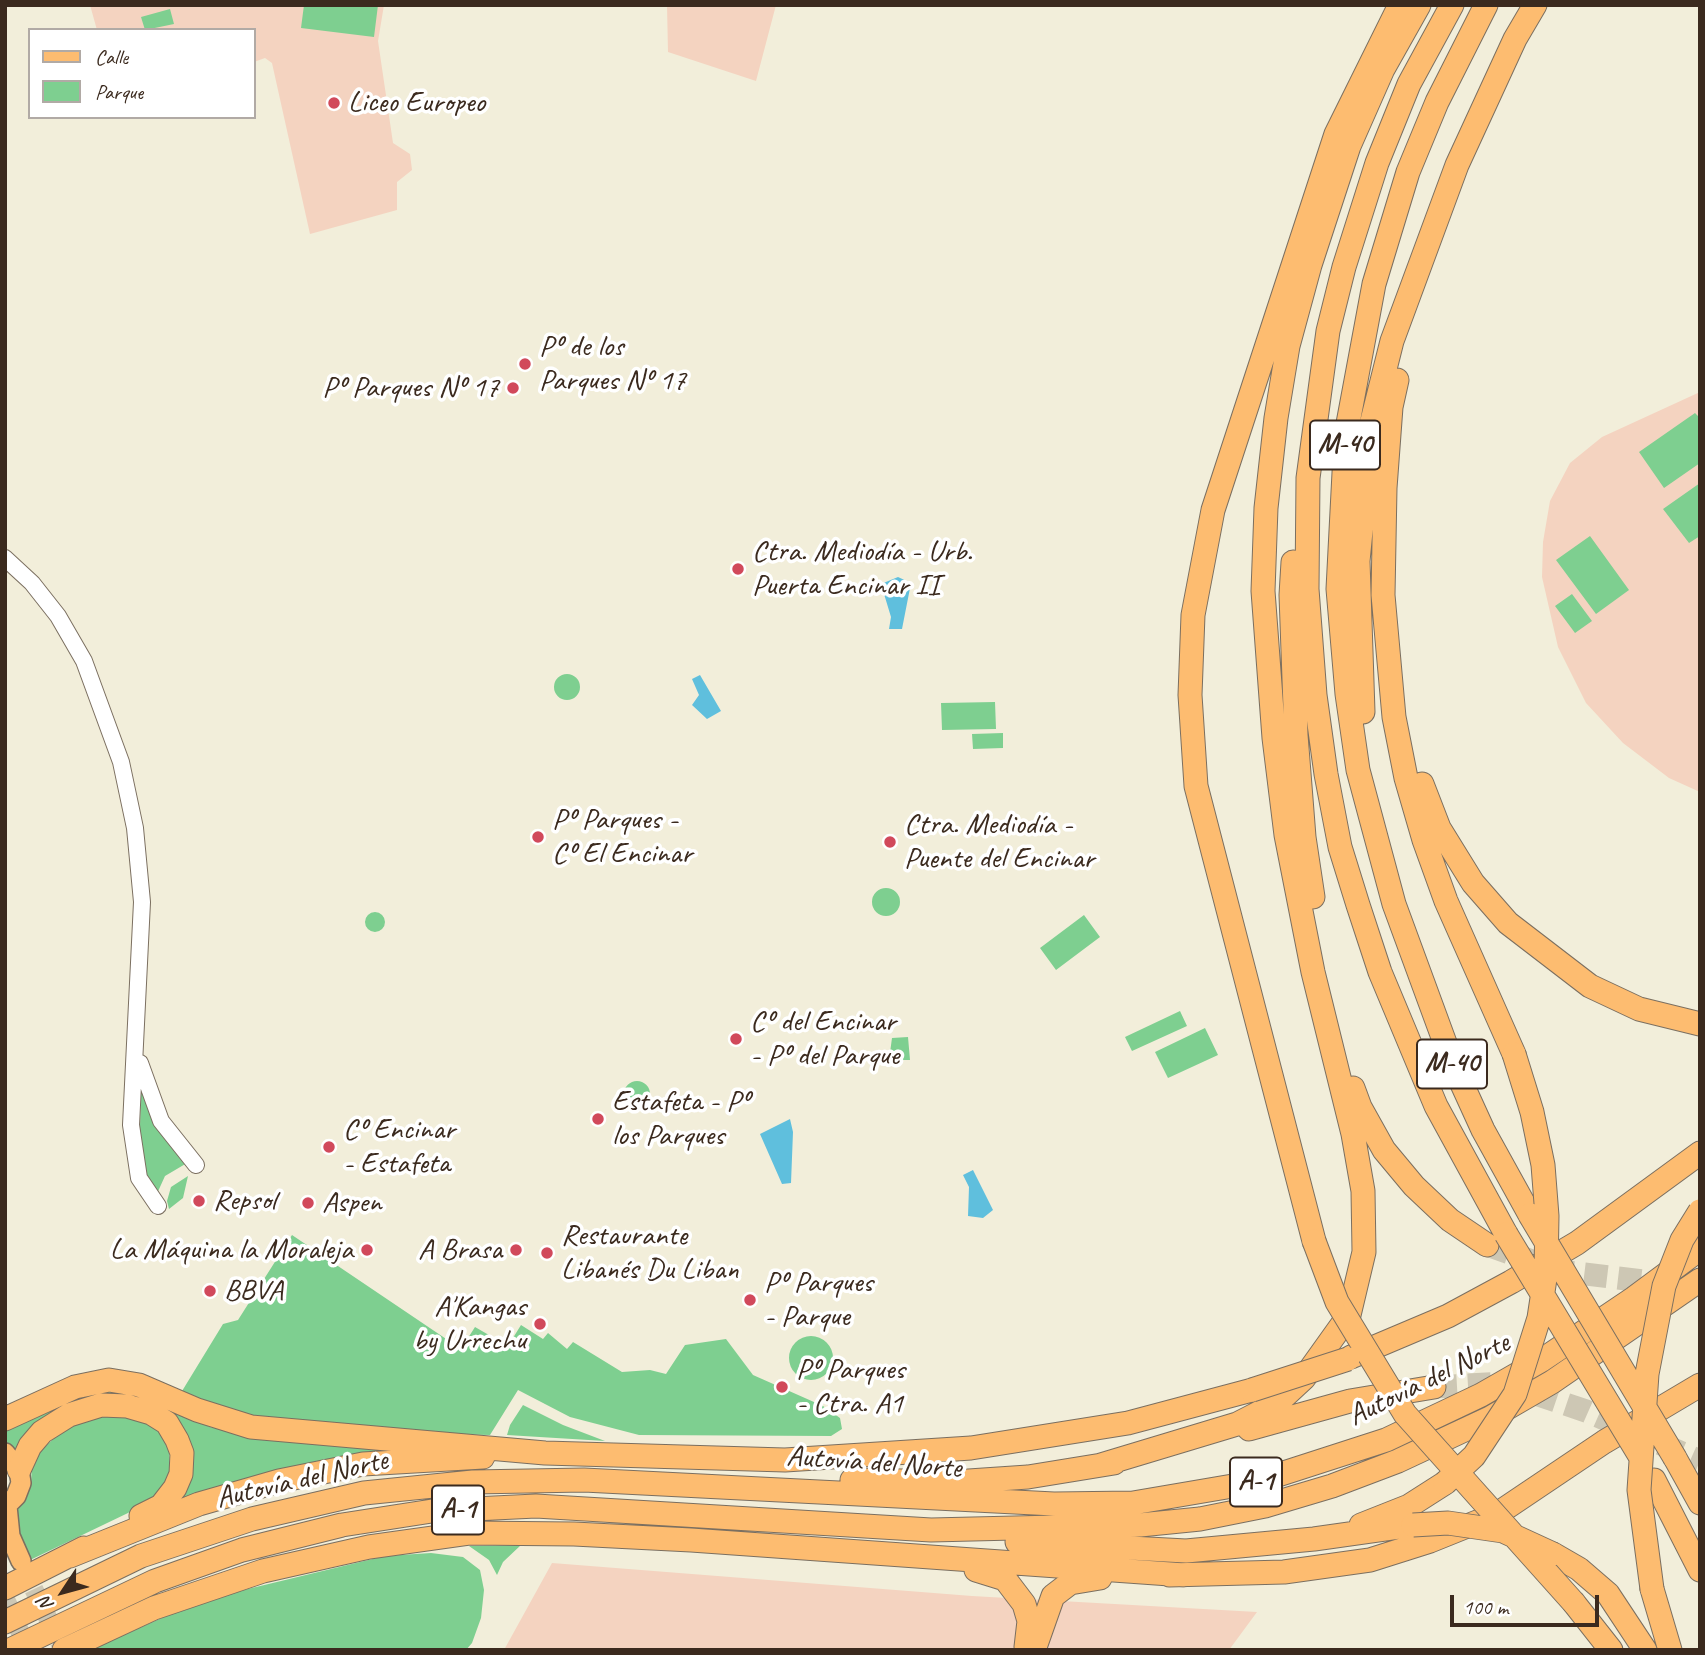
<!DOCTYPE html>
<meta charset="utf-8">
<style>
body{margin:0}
#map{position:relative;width:1705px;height:1655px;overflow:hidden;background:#f2eeda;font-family:Caveat,sans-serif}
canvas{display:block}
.frame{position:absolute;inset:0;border:7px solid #3b2a1e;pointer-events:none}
.legend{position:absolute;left:28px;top:28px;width:228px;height:91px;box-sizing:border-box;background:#fff;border:2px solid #b1aaa5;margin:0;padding:9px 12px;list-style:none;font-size:21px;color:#3b2a1e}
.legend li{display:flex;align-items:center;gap:14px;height:35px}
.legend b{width:35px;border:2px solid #b1aaa5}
.north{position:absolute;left:28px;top:1557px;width:70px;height:70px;-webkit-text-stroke:5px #fff;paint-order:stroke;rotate:234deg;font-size:19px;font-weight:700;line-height:28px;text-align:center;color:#3b2a1e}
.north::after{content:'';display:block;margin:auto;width:24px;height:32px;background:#3b2a1e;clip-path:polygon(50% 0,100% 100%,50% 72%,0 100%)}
.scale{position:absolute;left:1450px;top:1595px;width:149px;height:32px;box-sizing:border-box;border:4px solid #3b2a1e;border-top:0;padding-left:9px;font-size:21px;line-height:24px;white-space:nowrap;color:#3b2a1e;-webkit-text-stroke:5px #fff;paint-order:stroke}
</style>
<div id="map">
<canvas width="1705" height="1655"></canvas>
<div class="frame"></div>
<ul class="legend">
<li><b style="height:9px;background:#fdbc70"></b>Calle</li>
<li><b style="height:19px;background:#7ecf90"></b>Parque</li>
</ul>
<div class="north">N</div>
<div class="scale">100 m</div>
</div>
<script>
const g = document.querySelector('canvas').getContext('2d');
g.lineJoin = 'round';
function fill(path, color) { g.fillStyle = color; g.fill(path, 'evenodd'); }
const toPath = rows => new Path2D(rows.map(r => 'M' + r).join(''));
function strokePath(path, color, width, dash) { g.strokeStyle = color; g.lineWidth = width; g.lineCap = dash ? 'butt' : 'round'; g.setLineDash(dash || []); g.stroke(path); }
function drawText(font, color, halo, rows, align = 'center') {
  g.font = font + ' Caveat,sans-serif'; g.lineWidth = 7; g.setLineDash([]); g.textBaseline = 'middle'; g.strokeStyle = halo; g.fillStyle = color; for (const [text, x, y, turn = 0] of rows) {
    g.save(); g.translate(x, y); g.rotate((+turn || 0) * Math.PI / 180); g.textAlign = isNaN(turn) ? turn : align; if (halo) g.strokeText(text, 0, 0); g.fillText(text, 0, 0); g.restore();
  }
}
const built = toPath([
 [90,5,384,5,378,41,393,143,410,154,412,170,397,182,397,210,310,234,272,63,265,58,254,62,254,30,97,30],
 [667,5,776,5,756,81,668,52],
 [1700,392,1700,792,1669,778,1623,743,1586,703,1558,647,1542,577,1543,542,1550,501,1570,463,1602,437],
 [552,1563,972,1596,1257,1612,1229,1650,504,1650]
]);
const green = toPath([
 [304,5,378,5,374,37,301,28],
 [170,9,174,24,145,30,141,17],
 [1695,413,1700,418,1700,463,1664,488,1639,452],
 [1700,483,1700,536,1689,543,1663,509],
 [1590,536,1629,590,1596,614,1556,560],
 [1572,594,1592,621,1575,633,1555,606],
 '554 687a13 13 0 1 1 26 0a13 13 0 1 1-26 0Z',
 [995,702,996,729,942,730,941,703],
 [1003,733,1003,748,973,749,972,734],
 '872 902a14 14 0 1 1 28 0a14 14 0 1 1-28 0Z',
 '365 922a10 10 0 1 1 20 0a10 10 0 1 1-20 0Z',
 [1084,915,1100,937,1056,970,1040,948],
 [1180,1011,1187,1026,1132,1051,1125,1037],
 [1205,1028,1218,1055,1168,1078,1155,1052],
 [908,1037,910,1060,889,1060,892,1038],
 '624 1094a13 13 0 1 1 26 0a13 13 0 1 1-26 0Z',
 [141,1091,187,1163,165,1176,155,1198,139,1159],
 [188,1176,183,1198,169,1209,167,1201,171,1187],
 [292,1235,461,1349,475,1327,508,1346,521,1325,543,1339,548,1333,567,1349,573,1342,622,1372,650,1370,666,1374,685,1345,726,1339,753,1375,823,1406,840,1418,842,1429,831,1436,639,1435,570,1417,518,1390,490,1435,435,1434,253,1420,179,1396,223,1324,238,1320],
 '789 1358a22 22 0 1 1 44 0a22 22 0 1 1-44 0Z',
 [95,1390,140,1395,210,1427,267,1437,400,1447,333,1459,175,1504,184,1437,111,1398,19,1456,5,1445,5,1431,21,1420],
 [523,1405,563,1425,605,1441,507,1435,510,1425],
 [116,1415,140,1419,156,1427,169,1446,170,1473,157,1495,128,1513,28,1561,18,1537,15,1515,31,1485,32,1459,65,1428,91,1418],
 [521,1545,503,1562,497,1575,489,1560,469,1546],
 [431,1553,463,1557,480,1570,484,1590,481,1618,472,1643,466,1650,90,1650,202,1600,385,1556]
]);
const water = toPath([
 [898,577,911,583,902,629,889,629,891,617,881,584],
 [700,675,721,711,707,719,692,705,699,695,692,679],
 [790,1119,793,1132,791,1183,782,1184,760,1134],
 [973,1170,993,1210,983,1218,968,1216,969,1187,963,1175]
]);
const majorTunnel = toPath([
 [21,1563,60,1643],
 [5,1598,28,1650]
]);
const highwayTunnel = toPath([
 [1487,1245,1560,1271,1668,1284],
 [1434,1387,1503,1383,1586,1411,1700,1461]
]);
const minor = toPath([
 [5,558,32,583,58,616,84,661,121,762,135,828,142,902,131,1125,139,1178,158,1206],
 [140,1063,161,1121,196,1165]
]);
const major = toPath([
 [5,1453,19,1470,21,1483,16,1496,5,1507],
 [7,1506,10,1536,21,1561]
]);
const highway = toPath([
 [1452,5,1409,84,1377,163,1344,267,1328,331,1308,478,1307,589,1315,695,1326,774,1340,847,1358,905,1380,972,1436,1106,1506,1234],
 [1486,5,1437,102,1408,172,1374,284,1346,434,1338,589,1347,694,1358,770,1394,904,1452,1062,1483,1130,1530,1215],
 [1397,380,1391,407,1385,488,1383,595,1394,717,1406,778,1424,840,1446,901,1514,1054],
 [1293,562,1291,595,1296,735,1304,837,1313,897],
 [1363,712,1358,561,1372,421,1392,341,1457,165,1515,39,1535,5],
 [1422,784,1439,828,1473,883,1508,923,1590,986,1639,1009,1700,1024],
 [1353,1088,1360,1107,1384,1150,1414,1186,1450,1220,1487,1245],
 [1314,1241,1196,786,1190,695,1193,615,1213,510,1336,134,1400,5],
 [1351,1357,1448,1316,1511,1282,1577,1243,1700,1153],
 [5,1419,75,1387,109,1380,139,1385,197,1410,251,1427,545,1453,785,1460,971,1448,1128,1423,1252,1390],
 [1249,1429,1350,1401,1434,1387],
 [1675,1458,1700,1503],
 [1101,1465,1237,1424,1276,1404,1304,1378,1349,1315,1364,1252,1363,1191,1353,1134,1313,972,1286,835,1274,738,1263,591,1266,508,1276,418,1288,346,1310,265,1349,146,1383,69,1419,5],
 [19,1470,30,1446,42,1432,69,1415,101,1405,127,1406,151,1413,167,1423,177,1440,182,1453,181,1474,175,1488,161,1506,141,1516],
 [852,1480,954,1482,1028,1477,1114,1463],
 [1654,1480,1700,1570],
 [1361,1525,1409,1506,1445,1483],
 [1017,1542,1186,1551,1314,1539,1413,1525],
 [1553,1554,1579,1569,1608,1594,1645,1650],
 [70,1556,199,1504,279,1481,363,1464,483,1457],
 [976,1570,1005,1579,1024,1604,1029,1621,1026,1647],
 [1169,1575,1284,1572,1370,1560,1430,1541,1497,1514,1604,1442,1700,1385],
 [5,1588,84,1548],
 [1652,1589,1670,1650],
 [1574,1603,1611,1650],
 [5,1622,141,1556,252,1519,364,1493,473,1482,584,1480,1054,1504,1133,1503,1256,1482,1386,1440,1481,1395,1542,1360,1634,1298,1700,1249],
 [10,1650,155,1581,242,1550,342,1525,432,1511,536,1506,931,1530,1140,1525,1200,1519,1265,1506,1332,1486,1398,1461,1490,1418,1552,1382,1700,1280],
 [64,1650,154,1608,263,1571,369,1547,469,1533,574,1534,691,1540,1184,1575],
 [1034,1650,1053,1596,1070,1583,1100,1578]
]);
const highwayBridge = toPath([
 [1530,1215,1675,1458],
 [1506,1234,1640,1456],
 [1314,1241,1337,1302,1405,1414,1574,1603],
 [1252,1390,1348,1359],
 [1445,1483,1474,1456,1515,1394,1539,1318,1546,1272,1547,1216,1543,1165,1532,1112,1514,1054],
 [1413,1525,1448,1523,1503,1531,1553,1554],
 [1652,1589,1639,1490,1647,1374,1664,1286,1682,1240,1700,1211]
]);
const markers = [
 [334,103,7,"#d1495b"],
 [525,364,7,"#d1495b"],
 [513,388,7,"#d1495b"],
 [738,569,7,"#d1495b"],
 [538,837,7,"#d1495b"],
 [890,842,7,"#d1495b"],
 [736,1039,7,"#d1495b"],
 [598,1119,7,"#d1495b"],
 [329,1147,7,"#d1495b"],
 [199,1201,7,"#d1495b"],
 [308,1203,7,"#d1495b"],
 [367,1250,7,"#d1495b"],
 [516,1250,7,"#d1495b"],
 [547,1253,7,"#d1495b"],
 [210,1291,7,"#d1495b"],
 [750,1300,7,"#d1495b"],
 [540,1324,7,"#d1495b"],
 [782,1387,7,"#d1495b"]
];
const shields = [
 [1345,445,70],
 [1452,1064,70],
 [1256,1482,52],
 [458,1510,52]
];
const shieldNames = [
 ["M-40",1345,445],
 ["M-40",1452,1064],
 ["A-1",1256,1482],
 ["A-1",458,1510]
];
const poiNames = [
 ["Liceo Europeo",348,103],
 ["Pº de los",539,347],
 ["Parques Nº 17",539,381],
 ["Pº Parques Nº 17",499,388,"right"],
 ["Ctra. Mediodía - Urb.",752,552],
 ["Puerta Encinar II",752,586],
 ["Pº Parques -",552,820],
 ["Cº El Encinar",552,854],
 ["Ctra. Mediodía -",904,825],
 ["Puente del Encinar",904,859],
 ["Cº del Encinar",750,1022],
 ["- Pº del Parque",750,1056],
 ["Estafeta - Pº",612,1102],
 ["los Parques",612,1136],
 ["Cº Encinar",343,1130],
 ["- Estafeta",343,1164],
 ["Repsol",213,1201],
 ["Aspen",322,1203],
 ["Restaurante",561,1236],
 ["Libanés Du Liban",561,1270],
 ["La Máquina la Moraleja",353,1250,"right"],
 ["A Brasa",502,1250,"right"],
 ["Pº Parques",764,1283],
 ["- Parque",764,1317],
 ["BBVA",224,1291],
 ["A'Kangas",526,1307,"right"],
 ["by Urrechu",526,1341,"right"],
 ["Pº Parques",796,1370],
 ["- Ctra. A1",796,1404]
];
const streetNames = [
 ["Autovía del Norte",1429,1380,-26],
 ["Autovía del Norte",874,1463,4],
 ["Autovía del Norte",302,1480,-13]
];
fill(built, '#f4d3c0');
fill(green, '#7ecf90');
fill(water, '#5fbfdd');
strokePath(majorTunnel, '#cdc7b4', 19, [19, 10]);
strokePath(highwayTunnel, '#cdc7b4', 23, [23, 11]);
strokePath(minor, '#7b6f60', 18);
strokePath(major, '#7b6f60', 22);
strokePath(highway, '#7b6f60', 25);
strokePath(minor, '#fff', 16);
strokePath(major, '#fdbc70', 19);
strokePath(highway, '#fdbc70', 23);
strokePath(highwayBridge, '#7b6f60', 25, []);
strokePath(highwayBridge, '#fdbc70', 23);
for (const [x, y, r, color] of markers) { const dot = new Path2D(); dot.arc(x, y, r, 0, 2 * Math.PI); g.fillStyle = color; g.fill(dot); strokePath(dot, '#fff', 2.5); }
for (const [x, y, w] of shields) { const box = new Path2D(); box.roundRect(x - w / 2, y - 24.5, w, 49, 5); g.fillStyle = '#fff'; g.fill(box); strokePath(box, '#3b2a1e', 2); }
drawText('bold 28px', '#3b2a1e', null, shieldNames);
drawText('30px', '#3b2a1e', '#fff', poiNames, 'left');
drawText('30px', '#3b2a1e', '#fff', streetNames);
</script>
